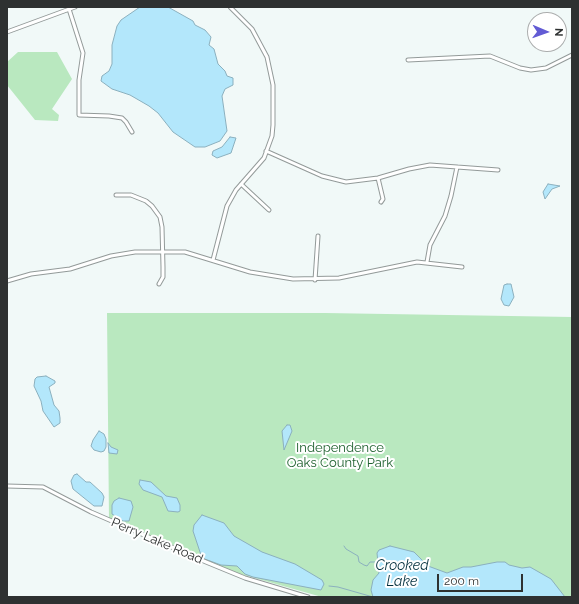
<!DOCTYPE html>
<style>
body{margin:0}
#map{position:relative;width:579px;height:604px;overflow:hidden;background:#f1f9f8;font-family:Raleway,sans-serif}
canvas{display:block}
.frame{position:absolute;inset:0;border:8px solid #2e3131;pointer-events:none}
.north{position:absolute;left:527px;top:12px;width:40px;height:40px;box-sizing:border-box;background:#fff;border:1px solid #abadad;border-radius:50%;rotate:92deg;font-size:11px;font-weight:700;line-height:16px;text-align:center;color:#2e3131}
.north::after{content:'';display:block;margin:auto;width:14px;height:18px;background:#625bd4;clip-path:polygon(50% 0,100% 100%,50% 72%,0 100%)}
.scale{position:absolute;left:437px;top:574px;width:86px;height:18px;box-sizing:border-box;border:2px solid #2e3131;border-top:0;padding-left:5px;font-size:12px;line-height:14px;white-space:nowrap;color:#2e3131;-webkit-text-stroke:3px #fff;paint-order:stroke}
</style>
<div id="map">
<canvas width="579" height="604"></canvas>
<div class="frame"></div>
<div class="north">N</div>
<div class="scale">200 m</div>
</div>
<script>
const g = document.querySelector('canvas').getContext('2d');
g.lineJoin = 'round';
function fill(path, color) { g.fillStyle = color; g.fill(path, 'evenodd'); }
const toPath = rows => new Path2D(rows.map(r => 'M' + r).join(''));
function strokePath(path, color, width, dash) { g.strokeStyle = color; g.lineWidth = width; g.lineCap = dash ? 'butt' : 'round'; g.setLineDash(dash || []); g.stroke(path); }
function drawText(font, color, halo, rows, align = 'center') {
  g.font = font + ' Raleway,sans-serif'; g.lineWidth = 4; g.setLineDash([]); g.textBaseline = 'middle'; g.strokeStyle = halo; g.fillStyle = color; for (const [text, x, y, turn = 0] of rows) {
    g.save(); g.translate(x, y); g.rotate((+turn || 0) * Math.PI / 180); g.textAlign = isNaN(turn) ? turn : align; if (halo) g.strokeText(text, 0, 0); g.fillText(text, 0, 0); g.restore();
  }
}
const green = toPath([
 [18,52,57,52,72,79,52,109,59,115,58,121,35,120,7,85,7,62],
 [107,313,325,313,572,317,572,597,322,597,237,573,109,522]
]);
const water = toPath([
 [140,7,168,7,193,21,195,25,205,30,211,37,209,45,214,49,218,64,225,71,227,76,233,78,233,85,225,89,222,96,227,131,220,141,205,147,195,147,173,132,158,113,149,106,130,95,112,89,101,81,102,76,109,71,112,64,112,45,117,26,121,20,140,7],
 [230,137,236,138,231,153,217,158,212,155,213,151,222,147,230,137],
 [548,184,560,186,552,189,545,199,543,192,548,184],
 [507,284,511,284,514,297,509,306,504,305,501,299,504,285,507,284],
 [46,376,55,381,55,383,49,387,54,405,59,411,60,418,60,423,54,427,43,411,41,401,34,386,35,379,37,377,46,376],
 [287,425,290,425,292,431,284,450,282,431,287,425],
 [99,431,104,434,106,439,106,447,104,451,101,452,94,450,91,446,93,440,99,431],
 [108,443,111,447,118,450,117,454,109,453,108,443],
 [77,474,86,482,90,482,102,493,104,497,102,506,94,506,73,489,71,481,74,475,77,474],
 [140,480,151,482,166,496,177,498,180,505,180,511,178,512,168,511,162,497,143,490,139,484,140,480],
 [119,498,131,501,133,507,129,521,123,521,112,514,112,505,114,501,119,498],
 [202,515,224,523,234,536,262,552,295,564,322,580,324,584,321,590,253,577,245,574,237,566,221,565,202,558,193,531,194,525,202,515],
 [390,546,414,552,428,566,447,573,463,567,471,567,497,562,505,562,509,565,522,568,530,567,551,579,565,597,373,597,371,590,373,580,379,573,377,553,379,550,390,546]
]);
const stream = toPath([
 [344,546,346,549,358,556,359,562,364,565,367,566,370,562,378,562],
 [329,586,338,587,373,597]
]);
const minor = toPath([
 [69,9,83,53,79,80,79,115,109,116,122,118,126,122,132,132],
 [7,32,75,7],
 [408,60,490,56,520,68,531,70,546,68,572,55],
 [266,151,322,176,346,182,378,178,409,169,430,165,498,170],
 [378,178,383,199,381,202],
 [241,184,269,210],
 [116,195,131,195,146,201,152,206,160,217,162,227,163,267,163,277,159,284],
 [213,260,227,206,236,190,264,158,272,136,273,125,273,85,267,57,252,29,230,7],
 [427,262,430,245,445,216,451,196,457,167],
 [315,280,318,236],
 [7,281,31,274,70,269,111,256,135,252,185,252,250,272,293,279,339,278,417,262,462,267],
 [7,486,43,487,91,512,206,562,245,578,308,597]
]);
const parkNames = [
 ["Independence",340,448],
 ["Oaks County Park",340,463]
];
const streetNames = [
 ["Perry Lake Road",157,541,23]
];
const waterNames = [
 ["Crooked",402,566],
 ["Lake",402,582]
];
fill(green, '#b9e8bf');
fill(water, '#b3e7fb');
strokePath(water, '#8bb0be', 1);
strokePath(stream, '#8bb0be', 1);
strokePath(minor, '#939a99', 5);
strokePath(minor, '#fff', 3);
drawText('13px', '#206230', '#fff', parkNames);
drawText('13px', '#2e3131', '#fff', streetNames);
drawText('italic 14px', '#03303e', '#fff', waterNames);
</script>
